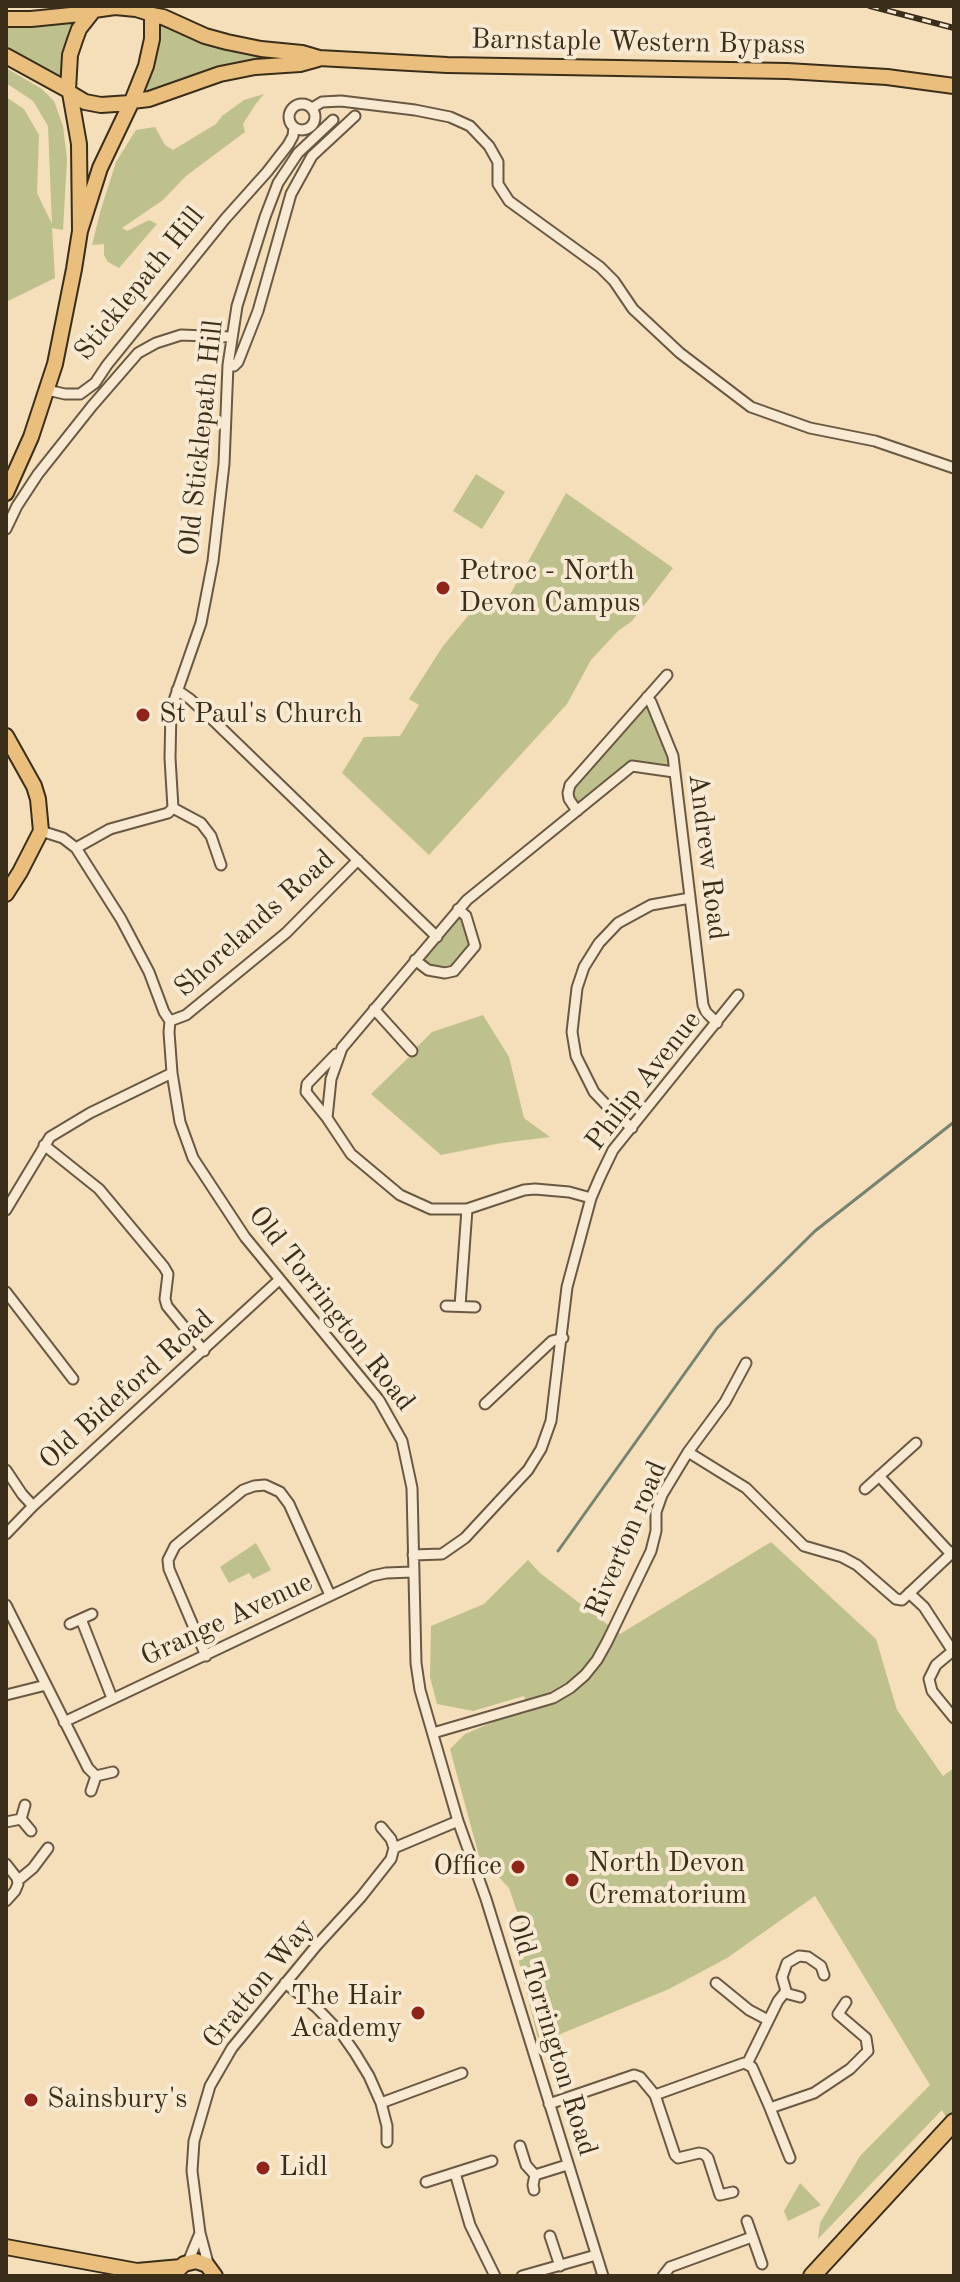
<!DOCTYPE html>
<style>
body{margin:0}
#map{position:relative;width:960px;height:2282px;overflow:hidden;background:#f5deba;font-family:"Old Standard TT",serif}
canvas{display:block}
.frame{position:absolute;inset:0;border:8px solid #3a2d1a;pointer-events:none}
</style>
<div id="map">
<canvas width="960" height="2282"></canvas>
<div class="frame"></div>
</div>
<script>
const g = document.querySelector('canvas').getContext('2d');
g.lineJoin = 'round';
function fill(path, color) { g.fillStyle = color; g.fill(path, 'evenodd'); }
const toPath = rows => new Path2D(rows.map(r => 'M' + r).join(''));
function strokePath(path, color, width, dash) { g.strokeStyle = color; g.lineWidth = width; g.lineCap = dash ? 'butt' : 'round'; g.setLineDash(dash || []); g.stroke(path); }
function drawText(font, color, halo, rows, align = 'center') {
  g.font = font + ' "Old Standard TT",serif'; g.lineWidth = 8; g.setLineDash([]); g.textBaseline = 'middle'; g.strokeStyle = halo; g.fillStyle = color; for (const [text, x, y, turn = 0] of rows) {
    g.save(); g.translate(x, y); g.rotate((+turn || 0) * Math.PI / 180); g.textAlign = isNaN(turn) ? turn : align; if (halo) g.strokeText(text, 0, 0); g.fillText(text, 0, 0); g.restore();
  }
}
const green = toPath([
 [74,22,63,48,60,81,6,49,6,25,27,26],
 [160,22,285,57,283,59,222,65,142,93,155,67],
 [6,68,42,89,54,101,63,126,67,159,63,230,52,228,55,278,6,302,6,97,24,109,39,135,37,193,52,224,48,126,33,101,6,83],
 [264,94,255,105,243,124,245,132,186,176,163,200,122,228,127,231,149,220,157,224,119,268,108,262,104,255,104,244,92,245,101,209,116,162,136,130,155,127,165,145,173,150,216,124,222,116,244,100],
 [476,474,505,492,482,529,453,511],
 [566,493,673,568,632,621,618,631,591,660,567,704,429,855,342,773,364,737,400,736,419,705,409,699,443,646,483,598,502,609],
 [647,703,670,758,669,766,634,763,578,804,572,797,573,788],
 [458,915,463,918,472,945,453,967,445,970,431,968,419,960],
 [483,1015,509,1057,524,1118,550,1137,501,1143,441,1155,371,1094,409,1057,417,1052,416,1048,432,1032],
 [771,1542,876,1639,897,1710,943,1776,954,1768,954,2131,942,2110,818,2239,820,2223,860,2156,930,2085,815,1896,727,1958,669,1989,539,2043,519,1962,521,1923,509,1888,479,1856,450,1749,465,1734,498,1720,529,1712,524,1696,473,1711,437,1704,430,1677,431,1626,484,1604,528,1560,540,1573,620,1634],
 [256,1543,271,1570,253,1579,249,1573,229,1583,220,1567],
 [800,2183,821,2205,788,2221,784,2211]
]);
const stream = toPath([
 [558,1551,717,1328,815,1231,954,1122]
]);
const street = toPath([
 '289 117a13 13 0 1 1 26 0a13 13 0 1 1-26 0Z',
 [312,108,322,102,341,101,415,110,450,117,470,126,489,146,498,162,498,184,509,201,600,267,614,281,633,309,680,353,751,407,810,428,875,441,954,468],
 [228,365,234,366,238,362,258,311,291,194,312,156,355,116],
 [47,390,65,394,80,394,95,383,107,365,225,219,267,172,288,145,293,136,294,127],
 [6,529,17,506,38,474,92,406,138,353,156,343,181,335,231,337],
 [177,690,190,699,216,723,437,937],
 [647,697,651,702,673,756,703,1005,706,1012,717,1023],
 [173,808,201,823,211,836,221,865],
 [577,811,569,799,568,793,570,785,667,675],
 [41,831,63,838,76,848,121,919,149,972,164,1012,170,1021,169,1032,172,1073,180,1122,193,1158,245,1237,379,1400,402,1441,412,1488,416,1663,420,1690,458,1821,486,1899,603,2276],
 [76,848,110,829,168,813,173,808,170,758,171,709,201,623,213,561,224,464,228,365,237,306,265,217,278,183,298,153,333,120],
 [415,960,428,970,445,973,454,971,475,946,466,916,458,909],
 [374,1009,412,1051],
 [170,1021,186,1015,286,933,358,860],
 [336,1054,307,1084,306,1092,327,1118,351,1154,400,1195,431,1209,467,1209,524,1190,535,1189,569,1192,591,1198],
 [327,1118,331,1079,342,1048,467,900,632,766,674,772],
 [632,1128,612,1111,594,1092,576,1056,572,1032,577,988,584,967,599,943,618,923,651,905,690,898],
 [44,1145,99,1189,164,1267,168,1274,165,1299,167,1306,204,1351],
 [6,1210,50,1137,90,1113,172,1073],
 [6,1292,73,1379],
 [446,1306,475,1307],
 [460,1306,467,1209],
 [485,1404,552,1341,563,1338],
 [688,1452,746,1488,804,1546,842,1557,857,1565,896,1599,902,1600,954,1551],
 [6,1470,22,1494,33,1506],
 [879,1476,951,1554],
 [865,1489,916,1443],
 [6,1534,33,1506,279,1280],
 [413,1555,442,1554,465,1538,528,1470,541,1449,551,1421,567,1287,591,1198,600,1177,613,1150,738,995],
 [909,1593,924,1607,952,1650],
 [6,1605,88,1768,96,1776],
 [81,1619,112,1698],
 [70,1624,92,1614],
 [954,1650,936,1665,929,1679,932,1691,954,1718],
 [206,1656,169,1569,168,1560,175,1546,243,1490,254,1486,265,1485,280,1492,289,1504,330,1595],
 [6,1695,46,1685],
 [64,1722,372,1576,386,1573,413,1572],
 [433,1733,553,1698,570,1688,585,1675,597,1660,607,1642,651,1551,656,1531,656,1512,662,1495,688,1452,725,1402,746,1363],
 [96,1776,113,1772],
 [91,1791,96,1776],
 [21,1819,25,1805],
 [6,1822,21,1819,31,1831],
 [381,1827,391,1839,394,1848],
 [394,1848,458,1821],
 [6,1864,17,1878],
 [6,1901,15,1891,18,1884,17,1878,21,1878,33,1868,48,1848],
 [285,1983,316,2007,341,2033,355,2053,369,2076,381,2103,387,2126,387,2142],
 [716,1983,749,2010,768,2020],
 [785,1993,800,1997],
 [747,2064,778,2001,786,1991,782,1977,787,1963,799,1956,808,1957,821,1966,824,1975],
 [655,2095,744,2063,752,2067,770,2108,814,2093,850,2069,868,2051,866,2038,838,2014,846,2002],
 [381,2103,462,2073],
 [549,2104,634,2075,640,2077,655,2095,675,2155,678,2158,699,2153,704,2154,708,2158,720,2195,733,2192],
 [770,2108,790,2158],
 [520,2146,526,2165,535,2175,567,2165],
 [455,2173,470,2225,495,2276],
 [426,2182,492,2161],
 [534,2190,533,2185,535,2175],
 [747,2221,762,2264],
 [550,2236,560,2266],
 [188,2262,200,2233],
 [209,2267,200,2233,192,2171,194,2141,210,2086,232,2048,317,1945,361,1897,391,1859,394,1848],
 [522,2276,596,2255],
 [663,2276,670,2267,752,2237]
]);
const primary = toPath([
 [152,15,163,17,205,36,227,42,261,49,302,53,319,58,447,65,787,71,887,77,954,86],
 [6,19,31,19,91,13],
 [6,56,68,90],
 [132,101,149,99,220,74,255,67,300,64,318,59],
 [80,231,100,168,132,101,146,66,152,39,152,15,149,13,136,9,115,7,94,10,79,29,75,40,70,55,68,90,70,93,85,102,101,105,130,103],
 [6,493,31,437,55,364,74,269,80,231,79,144,70,93],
 [6,736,34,786,38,799,41,831,20,872,6,894],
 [6,2247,137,2271,181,2267],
 [177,2271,184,2264,196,2261,207,2265,215,2276]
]);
const highway = toPath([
 [812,2276,954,2122]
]);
const rail = toPath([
 [870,6,954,28]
]);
const markers = [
 [443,588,8,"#8f2418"],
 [143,715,8,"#8f2418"],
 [518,1867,8,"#8f2418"],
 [572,1880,8,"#8f2418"],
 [418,2013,8,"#8f2418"],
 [31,2100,8,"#8f2418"],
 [263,2168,8,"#8f2418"]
];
const streetNames = [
 ["Barnstaple Western Bypass",638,43,1],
 ["Sticklepath Hill",140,284,-51],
 ["Old Sticklepath Hill",202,438,-84],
 ["Andrew Road",707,857,83],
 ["Shorelands Road",255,924,-42],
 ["Philip Avenue",644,1081,-52],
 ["Old Torrington Road",331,1309,52],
 ["Old Bideford Road",127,1390,-42],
 ["Riverton road",627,1539,-67],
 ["Grange Avenue",227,1620,-25],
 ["Gratton Way",259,1984,-51],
 ["Old Torrington Road",551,2035,73]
];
const poiNames = [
 ["Petroc - North",459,572],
 ["Devon Campus",459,604],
 ["St Paul's Church",159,715],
 ["North Devon",588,1864],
 ["Crematorium",588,1896],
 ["Office",502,1867,"right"],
 ["The Hair",402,1997,"right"],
 ["Academy",402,2029,"right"],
 ["Sainsbury's",47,2100],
 ["Lidl",279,2168]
];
fill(green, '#bec18e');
strokePath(stream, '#758370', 3);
strokePath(street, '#695942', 13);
strokePath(primary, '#3a2d1a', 18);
strokePath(highway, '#3a2d1a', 20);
strokePath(street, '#f8ead2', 9);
strokePath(primary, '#eabf7d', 14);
strokePath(highway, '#eabf7d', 16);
strokePath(rail, '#3a2d1a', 6);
strokePath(rail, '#f8ead2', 3, [9]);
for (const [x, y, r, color] of markers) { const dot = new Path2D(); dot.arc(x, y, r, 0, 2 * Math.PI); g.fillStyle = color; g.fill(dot); strokePath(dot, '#f8ead2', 3); }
drawText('28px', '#3a2d1a', '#f8ead2', streetNames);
drawText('28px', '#3a2d1a', '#f8ead2', poiNames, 'left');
</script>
